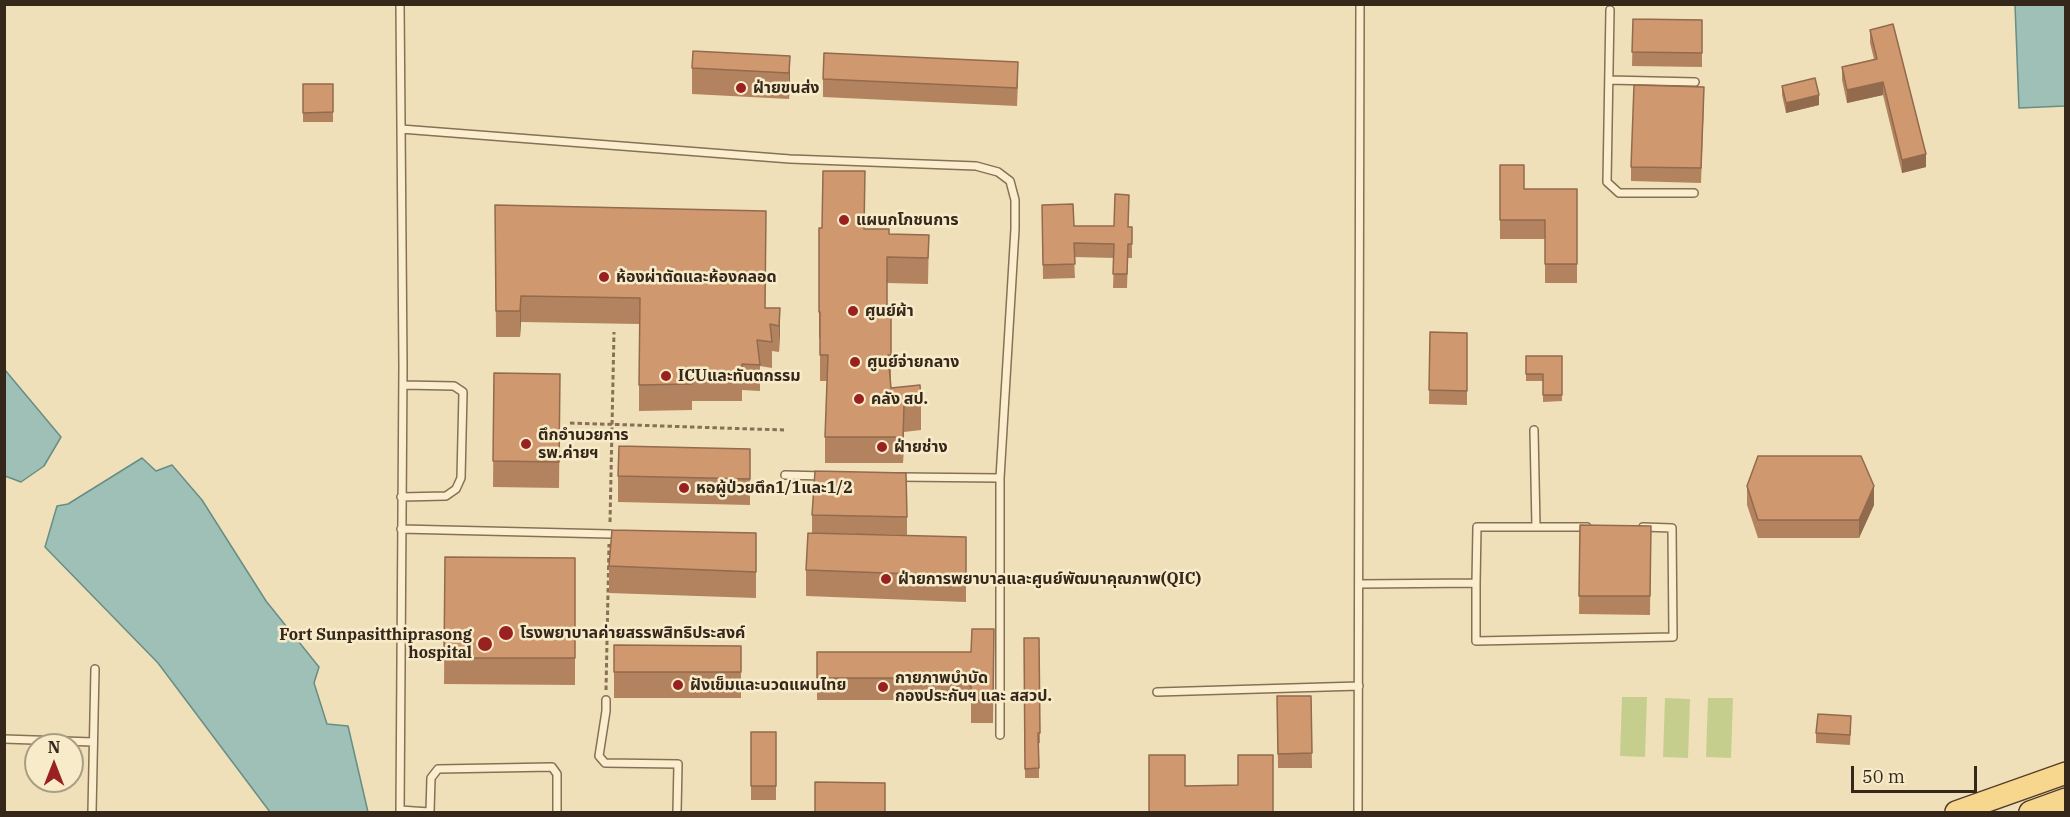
<!DOCTYPE html>
<meta charset="utf-8">
<style>
body{margin:0}
#map{position:relative;width:2070px;height:817px;overflow:hidden;background:#f0e0ba;font-family:"IBM Plex Serif",serif}
canvas{display:block}
.frame{position:absolute;inset:0;border:6px solid #35271a;pointer-events:none}
.north{position:absolute;left:24px;top:733px;width:60px;height:60px;box-sizing:border-box;background:#f7ebca;border:2px solid #a99d84;border-radius:50%;rotate:0deg;font-size:16px;font-weight:700;line-height:24px;text-align:center;color:#35271a}
.north::after{content:'';display:block;margin:auto;width:21px;height:27px;background:#992221;clip-path:polygon(50% 0,100% 100%,50% 72%,0 100%)}
.scale{position:absolute;left:1851px;top:766px;width:126px;height:27px;box-sizing:border-box;border:3px solid #35271a;border-top:0;padding-left:8px;font-size:18px;line-height:21px;white-space:nowrap;color:#35271a;-webkit-text-stroke:4px #f7ebca;paint-order:stroke}
</style>
<div id="map">
<canvas width="2070" height="817"></canvas>
<div class="frame"></div>
<div class="north">N</div>
<div class="scale">50 m</div>
</div>
<script>
const g = document.querySelector('canvas').getContext('2d');
g.lineJoin = 'round';
function fill(path, color) { g.fillStyle = color; g.fill(path, 'evenodd'); }
const toPath = rows => new Path2D(rows.map(r => 'M' + r).join(''));
function strokePath(path, color, width, dash) { g.strokeStyle = color; g.lineWidth = width; g.lineCap = dash ? 'butt' : 'round'; g.setLineDash(dash || []); g.stroke(path); }
function drawText(font, color, halo, rows, align = 'center') {
  g.font = font + ' "IBM Plex Serif","Noto Sans Thai",serif'; g.lineWidth = 5; g.setLineDash([]); g.textBaseline = 'middle'; g.strokeStyle = halo; g.fillStyle = color; for (const [text, x, y, turn = 0] of rows) {
    g.save(); g.translate(x, y); g.rotate((+turn || 0) * Math.PI / 180); g.textAlign = isNaN(turn) ? turn : align; if (halo) g.strokeText(text, 0, 0); g.fillText(text, 0, 0); g.restore();
  }
}
const green = toPath([
 [1622,697,1647,697,1645,757,1620,756],
 [1665,698,1690,699,1688,758,1663,757],
 [1708,698,1733,698,1731,758,1706,757]
]);
const water = toPath([
 [2015,5,2065,5,2065,106,2019,108,2015,5],
 [5,370,61,437,44,466,21,482,5,476,5,370],
 [142,458,156,471,172,465,202,500,266,601,319,667,314,683,327,724,348,726,368,812,270,812,158,663,45,547,57,506,68,504,142,458]
]);
const path = toPath([
 [570,423,784,430],
 [610,522,614,332],
 [606,690,609,544]
]);
const lane = toPath([
 [400,4,403,366,400,812],
 [1610,10,1607,182,1619,193,1694,193],
 [1609,80,1695,82],
 [401,129,790,159,976,166,998,172,1010,181,1015,200,1015,229,1000,478,1000,735],
 [1534,430,1536,527,1587,527],
 [785,475,824,476],
 [898,477,1000,478],
 [401,497,446,496,456,489,461,478,463,392,454,386,403,385],
 [401,529,610,534],
 [1476,583,1477,527,1536,527],
 [1359,584,1476,583,1476,641,1673,637,1672,528,1643,527],
 [1157,692,1359,686],
 [606,700,606,711,599,756,605,763,678,764,677,812],
 [4,739,93,742],
 [400,810,429,812],
 [92,812,95,669],
 [430,812,431,778,438,769,552,767,557,774,557,812],
 [1358,812,1360,4]
]);
const primary = toPath([
 [1956,812,2066,773],
 [2030,812,2066,799]
]);
const wall = toPath([
 [1633,19,1702,20,1702,67,1632,66],
 [1870,30,1926,167,1902,173,1883,95,1847,103,1842,80,1842,67,1874,59,1870,43],
 [790,56,789,99,692,94,692,68],
 [823,79,1018,81,1017,106,823,97],
 [303,84,333,84,333,122,303,122],
 [1782,86,1819,105,1786,113,1782,95],
 [1704,101,1701,183,1631,181,1631,167],
 [1500,165,1524,189,1577,189,1577,283,1545,283,1545,239,1500,239],
 [495,205,765,308,780,308,779,352,772,351,772,368,760,366,760,391,742,390,742,401,692,401,692,410,639,411,639,324,521,322,520,337,496,337],
 [1042,205,1074,226,1129,227,1132,241,1132,258,1128,258,1127,288,1113,288,1114,258,1074,257,1075,278,1043,279],
 [819,228,864,229,889,234,929,235,928,284,887,283,887,317,891,317,891,388,921,404,921,430,904,432,903,463,825,463,825,437,827,381,820,381,820,338,819,338],
 [1430,332,1467,333,1467,405,1429,404],
 [1526,356,1562,356,1562,401,1543,402,1543,381,1526,381],
 [494,373,560,400,559,488,493,487],
 [750,475,750,505,618,502,618,476],
 [1747,486,1874,505,1859,538,1758,538,1747,505],
 [812,515,907,517,907,535,812,533],
 [1580,525,1651,526,1650,615,1579,614],
 [756,533,756,598,609,593,609,566],
 [966,537,966,602,806,596,806,570],
 [445,557,575,558,575,685,444,684],
 [994,629,993,723,971,723,971,700,817,700,817,652,971,652],
 [1024,638,1039,638,1040,743,1039,743,1039,778,1025,778],
 [614,645,741,646,741,698,614,698],
 [1277,696,1311,696,1312,768,1278,768],
 [1851,725,1850,745,1816,743,1816,733],
 [751,732,776,732,776,800,751,800]
]);
const shadedWall = toPath([
 [790,56,790,82,789,99,789,73],
 [1883,82,1883,95,1847,103,1847,90],
 [1819,95,1819,105,1786,113,1786,103],
 [1926,154,1926,167,1902,173,1902,160],
 [521,296,521,322,520,337,520,311],
 [780,308,780,334,779,352,779,326],
 [904,406,904,432,903,463,903,437],
 [1874,486,1874,505,1859,538,1859,520]
]);
const building = toPath([
 [1633,19,1702,20,1702,53,1632,52,1633,19],
 [1893,24,1926,154,1902,160,1883,82,1847,90,1842,67,1877,59,1870,30,1893,24],
 [693,51,790,56,789,73,692,68,693,51],
 [824,53,1018,62,1017,88,823,79,824,53],
 [1815,78,1819,95,1786,103,1782,86,1815,78],
 [303,84,333,84,333,112,303,113,303,84],
 [1634,85,1704,87,1701,168,1631,167,1634,85],
 [1500,165,1524,165,1524,189,1577,189,1577,264,1545,264,1545,220,1500,220,1500,165],
 [823,171,865,171,864,229,889,229,889,234,929,235,928,258,887,257,887,317,891,317,891,355,888,355,891,388,920,385,921,404,904,406,903,437,825,437,828,355,820,355,820,312,819,312,819,228,822,228,823,171],
 [1115,194,1129,195,1128,227,1132,227,1132,244,1128,244,1127,274,1113,274,1114,244,1074,243,1075,264,1043,265,1042,205,1073,204,1074,226,1114,226,1115,194],
 [495,205,766,211,765,308,780,308,779,326,770,324,772,342,757,340,760,365,742,364,742,375,692,375,692,384,639,385,640,298,521,296,520,311,496,311,495,205],
 [1430,332,1467,333,1467,391,1429,390,1430,332],
 [1526,356,1562,356,1562,395,1543,395,1543,374,1526,374,1526,356],
 [494,373,560,374,559,462,493,461,494,373],
 [619,446,750,449,750,479,618,476,619,446],
 [1758,456,1861,456,1874,486,1859,520,1758,520,1747,486,1758,456],
 [815,471,906,473,907,517,812,515,815,471],
 [1580,525,1651,526,1650,596,1579,596,1580,525],
 [612,530,756,533,756,572,609,566,612,530],
 [808,533,966,537,966,576,806,570,808,533],
 [445,557,575,558,575,658,444,658,445,557],
 [972,629,994,629,993,701,971,700,971,678,817,678,817,652,971,652,972,629],
 [1024,638,1039,638,1040,733,1038,733,1039,768,1025,769,1024,638],
 [614,645,741,646,741,672,614,672,614,645],
 [1277,696,1311,696,1312,753,1278,754,1277,696],
 [1818,714,1851,716,1850,735,1816,733,1818,714],
 [751,732,776,732,776,786,751,786,751,732],
 [1149,755,1185,755,1185,786,1238,785,1238,755,1273,755,1273,813,1149,813,1149,755],
 [815,782,885,783,885,812,815,812,815,782]
]);
const markers = [
 [741,88,6,"#992221"],
 [844,220,6,"#992221"],
 [604,277,6,"#992221"],
 [853,311,6,"#992221"],
 [855,362,6,"#992221"],
 [666,376,6,"#992221"],
 [859,399,6,"#992221"],
 [526,444,6,"#992221"],
 [882,447,6,"#992221"],
 [684,488,6,"#992221"],
 [886,579,6,"#992221"],
 [506,633,8,"#992221"],
 [485,644,8,"#992221"],
 [678,685,6,"#992221"],
 [883,687,6,"#992221"]
];
const poiNames = [
 ["ฝ่ายขนส่ง",753,88],
 ["แผนกโภชนการ",856,220],
 ["ห้องผ่าตัดและห้องคลอด",616,277],
 ["ศูนย์ผ้า",865,311],
 ["ศูนย์จ่ายกลาง",867,362],
 ["ICUและทันตกรรม",678,376],
 ["คลัง สป.",871,399],
 ["ตึกอำนวยการ",538,435],
 ["รพ.ค่ายฯ",538,453],
 ["ฝ่ายช่าง",894,447],
 ["หอผู้ป่วยตึก1/1และ1/2",696,488],
 ["ฝ่ายการพยาบาลและศูนย์พัฒนาคุณภาพ(QIC)",898,579],
 ["โรงพยาบาลค่ายสรรพสิทธิประสงค์",520,633],
 ["Fort Sunpasitthiprasong",472,635,"right"],
 ["hospital",472,653,"right"],
 ["กายภาพบำบัด",895,678],
 ["กองประกันฯ และ สสวป.",895,696],
 ["ฝังเข็มและนวดแผนไทย",690,685]
];
fill(green, '#c6ce8e');
fill(water, '#9fc0b7');
strokePath(water, '#678d84', 1.5);
strokePath(lane, '#877054', 10);
strokePath(primary, '#543e29', 24);
strokePath(path, '#877054', 3, [4.5, 3]);
strokePath(lane, '#fbeece', 7);
strokePath(primary, '#f7d78e', 21);
fill(wall, '#b3835f');
fill(shadedWall, '#926a4d');
fill(building, '#d0986e');
strokePath(building, '#926a4d', 1.5);
for (const [x, y, r, color] of markers) { const dot = new Path2D(); dot.arc(x, y, r, 0, 2 * Math.PI); g.fillStyle = color; g.fill(dot); strokePath(dot, '#f7ebca', 2); }
drawText('bold 16px', '#35271a', '#f7ebca', poiNames, 'left');
</script>
